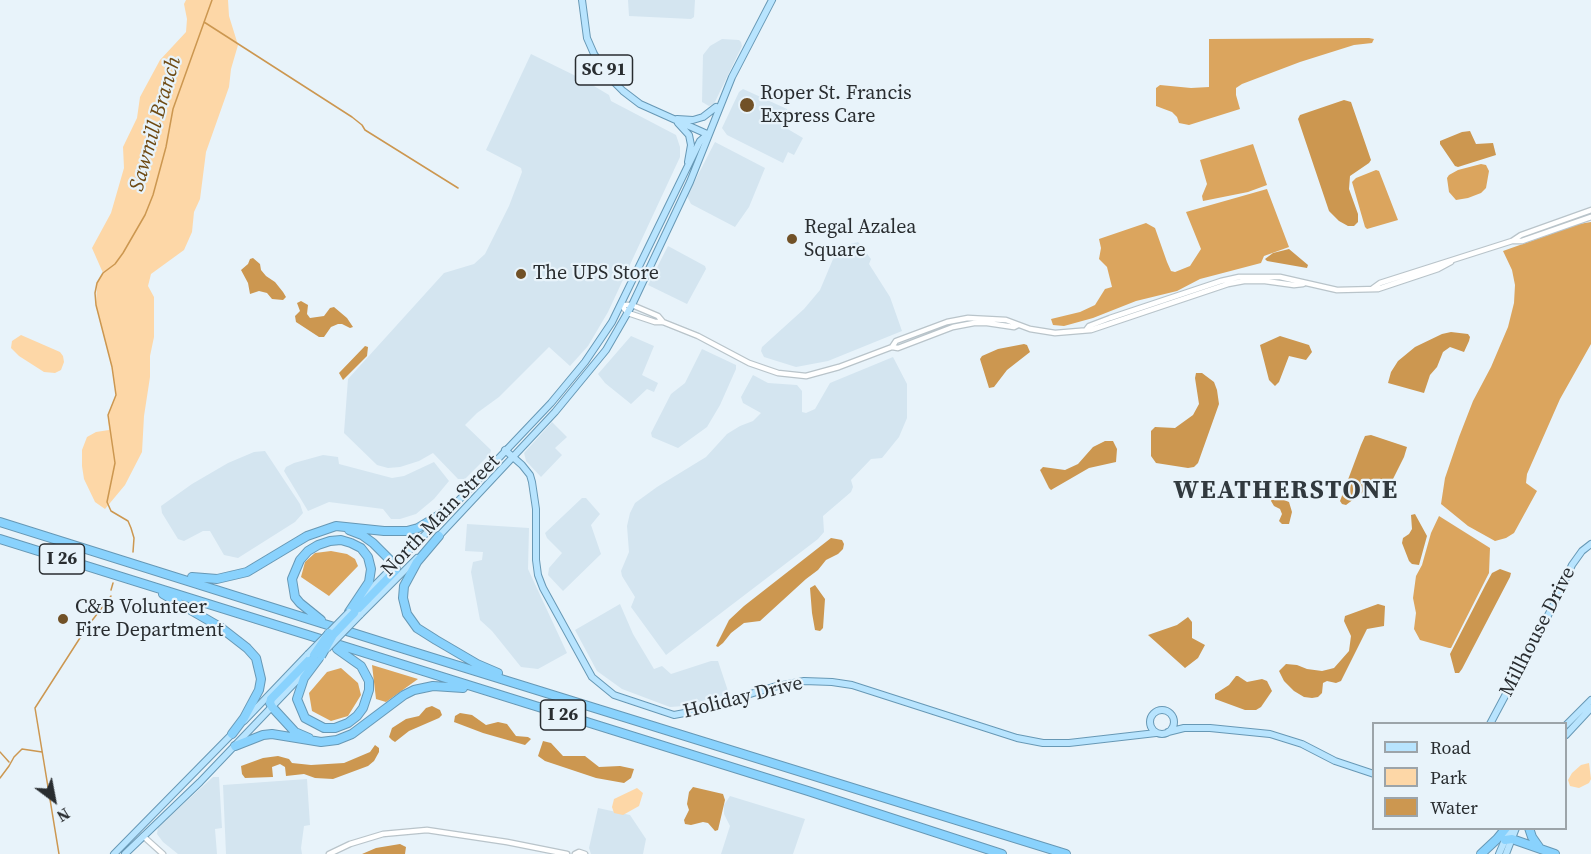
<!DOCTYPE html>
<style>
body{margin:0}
#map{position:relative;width:1591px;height:854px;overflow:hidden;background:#e8f3fa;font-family:"Source Serif 4",serif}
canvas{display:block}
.legend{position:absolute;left:1372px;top:722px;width:195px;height:108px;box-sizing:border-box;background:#e8f3fa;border:2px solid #9ca4a9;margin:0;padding:8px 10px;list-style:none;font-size:18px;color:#292d30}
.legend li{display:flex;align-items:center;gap:12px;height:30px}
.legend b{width:30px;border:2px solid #9ca4a9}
.north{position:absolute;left:24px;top:770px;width:60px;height:60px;-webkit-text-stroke:4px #e8f3fa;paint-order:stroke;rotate:148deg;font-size:16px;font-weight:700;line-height:24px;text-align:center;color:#292d30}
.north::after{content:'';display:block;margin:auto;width:21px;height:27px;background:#292d30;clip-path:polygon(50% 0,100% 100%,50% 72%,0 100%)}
</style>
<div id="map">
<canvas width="1591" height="854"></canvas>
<ul class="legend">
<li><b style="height:8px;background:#b8e4fe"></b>Road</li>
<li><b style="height:16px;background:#fdd7a7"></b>Park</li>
<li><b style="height:16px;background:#cc9750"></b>Water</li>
</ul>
<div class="north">N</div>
</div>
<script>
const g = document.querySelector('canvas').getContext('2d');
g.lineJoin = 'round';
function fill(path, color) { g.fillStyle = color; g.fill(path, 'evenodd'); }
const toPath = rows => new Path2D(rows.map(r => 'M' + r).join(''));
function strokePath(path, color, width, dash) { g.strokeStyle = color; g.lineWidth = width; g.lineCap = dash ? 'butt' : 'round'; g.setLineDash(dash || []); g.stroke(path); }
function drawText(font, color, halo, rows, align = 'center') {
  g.font = font + ' "Source Serif 4",serif'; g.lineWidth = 4.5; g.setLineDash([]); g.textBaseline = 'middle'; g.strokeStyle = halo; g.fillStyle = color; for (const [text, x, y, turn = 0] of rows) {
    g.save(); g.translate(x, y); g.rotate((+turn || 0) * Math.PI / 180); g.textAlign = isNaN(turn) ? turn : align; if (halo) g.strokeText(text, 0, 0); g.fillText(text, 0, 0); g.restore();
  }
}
const built = toPath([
 [628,0,695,0,694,17,691,19,629,16],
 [722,39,739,40,741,42,742,46,714,104,709,106,702,102,703,55,710,46],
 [531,54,584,80,609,95,611,101,676,135,680,147,680,157,608,312,588,346,570,366,549,347,499,397,477,413,465,425,491,450,490,454,465,479,458,479,433,453,419,461,400,467,388,468,377,465,344,433,348,379,444,273,474,264,485,254,509,206,522,172,521,168,486,150],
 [743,89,787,109,790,117,786,128,803,138,794,155,788,152,783,163,727,135,722,128,739,92],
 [715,142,765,168,749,207,735,227,691,204,687,196],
 [858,242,871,259,869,264,890,297,902,331,828,361,796,367,764,357,761,351,762,347,804,309,820,290,836,252,843,246],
 [668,246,705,266,706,269,687,304,648,285],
 [631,336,654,346,642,375,658,383,654,392,647,389,631,404,605,383,598,374],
 [702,349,736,365,736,369,720,405,707,427,678,448,652,437,651,433,671,394,685,383],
 [893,357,907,384,907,418,899,437,882,458,871,459,851,480,853,487,851,492,823,516,824,532,818,539,666,655,631,607,635,597,622,576,621,571,629,552,627,526,630,513,635,503,657,487,706,457,727,434,740,426,753,421,761,413,743,403,741,397,753,375,768,383,797,385,802,391,802,412,806,413,815,409,830,383],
 [552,422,567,437,555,448,562,455,541,477,526,461,524,453],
 [265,451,300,504,303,513,295,522,238,558,224,555,210,531,203,531,184,541,178,539,162,513,161,506,192,484,228,463,254,452],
 [323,455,338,457,339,464,392,478,404,476,434,462,449,481,434,499,416,514,400,519,391,519,383,509,329,502,308,511,284,471,286,467,294,463],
 [582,498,586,498,600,514,591,525,601,554,563,591,548,575,549,568,562,553,547,538,545,533],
 [467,524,529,528,528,569,567,653,538,669,521,667,492,631,480,620,471,572,473,562,482,560,483,552,465,551],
 [620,604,633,634,654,669,662,666,671,674,711,661,718,661,729,694,684,706,670,707,622,689,597,671,575,630],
 [213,777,219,777,222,828,215,829,217,854,178,854,163,842,157,834,158,827],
 [307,779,310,825,304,826,301,848,302,854,226,854,223,785],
 [730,796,805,819,793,854,721,854,730,826,724,814,724,805],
 [598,808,630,815,646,839,643,854,591,854,589,848]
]);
const green = toPath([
 [186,0,228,0,229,16,238,45,231,69,229,87,206,152,200,199,194,212,192,232,184,250,151,274,148,286,154,297,154,337,150,356,150,377,144,416,142,452,125,485,105,509,95,502,84,479,82,466,82,450,87,437,96,432,109,430,108,415,116,395,112,367,96,305,97,283,103,273,92,248,111,213,124,168,123,147,137,118,140,97,160,60,186,32,187,19,184,4],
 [21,335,60,352,63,356,64,362,61,370,55,373,44,372,19,356,11,348,12,341],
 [1589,763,1591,779,1589,783,1579,788,1570,786,1568,780,1572,773,1581,765],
 [637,788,643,793,639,806,623,815,614,813,612,807,614,799]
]);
const forest = toPath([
 [1369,38,1374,39,1372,43,1354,45,1300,62,1242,84,1236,88,1236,95,1240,109,1189,125,1179,123,1177,117,1172,112,1156,106,1156,88,1160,85,1191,88,1209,87,1209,39],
 [1253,144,1267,185,1248,192,1203,201,1202,196,1207,184,1200,160],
 [1481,164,1486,165,1489,171,1486,188,1481,193,1468,198,1456,200,1449,192,1447,178,1449,175,1458,170],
 [1376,170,1379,171,1398,220,1367,229,1365,227,1352,182,1356,178],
 [1267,189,1289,247,1264,256,1261,263,1200,279,1177,291,1136,301,1093,318,1064,326,1053,325,1051,319,1080,312,1095,305,1105,289,1112,287,1107,267,1099,259,1101,248,1099,239,1146,223,1155,228,1167,262,1171,271,1175,272,1190,266,1201,249,1186,212],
 [1591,222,1591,344,1560,399,1527,474,1526,483,1537,491,1514,533,1506,538,1495,541,1468,526,1441,504,1445,478,1459,437,1473,401,1491,367,1508,327,1514,303,1515,285,1512,270,1503,251,1579,224],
 [1439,516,1490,548,1489,573,1451,648,1449,648,1420,640,1414,629,1416,613,1413,598,1416,576,1422,565,1431,533],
 [331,551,347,554,355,559,358,566,329,596,301,577,305,562,315,553],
 [372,665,418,679,386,702,376,699],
 [341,668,358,683,361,695,348,716,331,721,312,711,309,693,327,672]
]);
const water = toPath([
 [1344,100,1351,102,1371,160,1369,163,1350,176,1349,189,1358,214,1358,222,1354,226,1348,226,1339,221,1329,211,1298,119,1300,115],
 [1470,131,1476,144,1493,143,1496,155,1458,167,1455,166,1440,144,1440,141,1462,132],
 [1289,249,1308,265,1307,268,1267,261,1265,259,1273,253],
 [253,258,260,264,261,270,266,276,275,282,283,292,286,297,283,300,272,299,267,293,259,291,250,294,248,283,241,270,248,264,250,259],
 [301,301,308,305,307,314,310,318,324,316,330,308,334,307,347,318,353,327,350,328,342,324,338,324,331,327,324,337,319,337,296,322,295,316,300,311,297,303],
 [1451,332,1468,334,1470,337,1469,341,1464,352,1450,347,1443,352,1437,367,1430,375,1424,393,1388,383,1391,372,1398,361,1415,347,1442,334],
 [1280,336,1309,345,1312,352,1306,360,1289,356,1279,382,1275,386,1269,380,1260,345],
 [1024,344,1027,345,1030,352,1007,370,994,387,989,388,980,359,982,356,998,349],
 [365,346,368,347,367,356,343,380,339,373],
 [1196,373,1202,373,1214,382,1217,390,1219,404,1198,463,1194,467,1188,468,1156,463,1151,456,1151,431,1155,427,1175,428,1193,415,1199,404,1195,378],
 [1371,435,1407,447,1404,457,1393,479,1371,486,1346,505,1342,504,1340,501,1361,445,1365,436],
 [1105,441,1113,441,1117,449,1116,462,1089,468,1051,490,1049,488,1040,470,1043,467,1065,470,1078,464,1093,447],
 [1274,496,1289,502,1292,512,1289,524,1282,524,1279,521,1282,514,1280,509,1274,506,1271,501,1271,498],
 [1415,514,1427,536,1419,565,1412,564,1409,561,1402,543,1403,538,1409,534,1412,529,1411,515],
 [831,538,842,540,844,544,843,549,838,554,826,560,818,570,806,579,760,621,744,623,731,633,723,643,718,647,716,646,729,620,744,606],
 [1500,569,1511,573,1510,577,1462,669,1459,673,1455,673,1450,654,1486,584,1492,573],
 [815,585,825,599,823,628,820,631,815,630,812,613,810,588],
 [1378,604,1385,606,1384,626,1367,629,1341,681,1336,683,1327,681,1323,683,1322,693,1318,697,1312,698,1304,697,1294,691,1284,681,1279,671,1286,664,1297,665,1307,669,1322,671,1334,668,1349,651,1351,636,1344,621,1345,616],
 [1188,617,1192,622,1192,638,1205,645,1198,658,1185,668,1148,635,1177,625],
 [1236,676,1238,676,1247,682,1262,679,1267,681,1272,691,1261,707,1256,710,1245,710,1215,699,1215,694,1229,685],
 [432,706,440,710,442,715,439,718,409,731,395,742,392,740,389,737,392,728,406,719,419,716,426,708],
 [460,713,472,715,486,725,498,722,507,724,516,736,528,737,531,739,525,745,483,733,454,722,455,716],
 [543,741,551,743,563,756,585,756,599,767,620,766,634,769,631,778,624,783,596,778,545,761,538,756],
 [375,745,379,748,379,752,374,761,368,766,333,779,315,778,304,774,286,776,285,767,280,764,272,767,273,777,245,778,242,774,241,766,263,758,278,756,289,759,292,763,311,765,344,763,370,752],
 [693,787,723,794,725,800,718,830,715,831,708,823,703,822,691,825,685,824,684,820,689,810,687,804,689,792],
 [400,844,406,847,405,854,362,854,376,848]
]);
const stream = toPath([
 [204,22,352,117,362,125,365,130,458,188],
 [133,552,134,538,131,528,128,521,111,511,107,502,115,463,108,415,116,395,112,367,96,305,95,293,97,283,103,273,115,264,123,253,145,215,153,195,166,147,173,109,212,0],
 [111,590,113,583],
 [0,752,9,762],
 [0,778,9,766,14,757,22,749,42,752],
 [59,854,35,708,87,627,111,596]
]);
const minor = toPath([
 [1512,241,1522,241,1591,217],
 [1373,288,1380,283,1512,241,1521,235,1591,210],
 [621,305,628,313,655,322,663,322,698,336,749,363,778,373,806,376,839,367,892,347,898,348,953,327,974,323,987,323,1014,327,1018,325],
 [621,305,632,305,658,316,663,322],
 [1086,330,1089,326,1110,318,1221,281,1239,277,1280,277,1337,290,1378,289,1438,269,1451,262],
 [892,347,896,341,947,322,968,318,1006,320,1030,329,1055,333,1091,330,1228,284,1244,281,1265,281,1294,285,1303,284],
 [143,836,163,854],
 [329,854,350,844,383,834,427,830,507,842,567,854],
 [575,854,579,852,585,854]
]);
const major = toPath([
 [582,0,587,38,594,54,608,76,623,91,640,104,707,134],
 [677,119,693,120,703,117,716,107],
 [678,123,689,135,691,145,688,162],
 [505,450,522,465,530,475,532,482,536,509,536,560,538,575,543,588,592,677,614,695,674,715,695,711,773,687,804,681,832,682,852,685,1017,738,1043,743,1069,743,1156,733],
 [437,538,555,412,606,350,632,305,690,182,732,77,772,0],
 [358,602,459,500,551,403,585,362,612,322,700,141,707,135],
 [360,615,417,558],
 '1150 722a12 12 0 1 1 24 0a12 12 0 1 1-24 0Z',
 [244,721,308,654],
 [1490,724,1553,606,1572,565,1582,551,1591,544],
 [1566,725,1591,700],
 [1168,732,1184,728,1210,728,1270,734,1302,744,1335,761,1374,774],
 [1566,735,1591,708],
 [114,854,233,733],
 [125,854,200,782,306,671],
 [1499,854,1510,828],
 [1506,854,1516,828]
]);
const highway = toPath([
 [0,522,388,644,1066,854],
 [349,530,362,535,373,543,395,565,396,570,354,613],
 [439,536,417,562,404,586,403,598,407,614,417,628,436,640,477,664,498,673],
 [0,539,808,791,1002,854],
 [192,577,217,579,247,572,307,536,336,526,384,531,407,531,418,528,451,508],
 [163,594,220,627,247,648,256,658,261,679,259,690,244,718,232,734],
 [321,620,300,603,295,597,292,579,300,560,308,551,318,545,330,541,341,540,351,543,361,548,368,557,371,569,369,582,349,612],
 [319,658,304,678,297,699,305,718,324,728,335,728,348,723,357,716,363,708,369,690,369,681,361,666,337,649],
 [309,738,295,732,272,707,270,703,271,699,314,655],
 [235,746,263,735,272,734,321,742,337,740,352,734,404,695,414,690,433,686,463,688],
 [1529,828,1532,837,1539,847],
 [1505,840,1512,839,1555,854],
 [1481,854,1497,839,1506,828]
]);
const majorBridge = toPath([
 [327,649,360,615],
 [308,654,349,612]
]);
const highwayBridge = toPath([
 [314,655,329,633],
 [321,656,333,635,354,613]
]);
const markers = [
 [747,105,8,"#715127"],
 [792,239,6,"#715127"],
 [521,274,6,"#715127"],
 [63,619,6,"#715127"]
];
const shields = [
 [604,70,57],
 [62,559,45],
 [563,715,45]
];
const shieldNames = [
 ["SC 91",604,70],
 ["I 26",62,559],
 ["I 26",563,715]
];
const poiNames = [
 ["Roper St. Francis",760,94],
 ["Express Care",760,117],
 ["Regal Azalea",804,228],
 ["Square",804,251],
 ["The UPS Store",533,274],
 ["C&B Volunteer",75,608],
 ["Fire Department",75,631]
];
const streetNames = [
 ["North Main Street",441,516,-46],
 ["Millhouse Drive",1538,632,-63],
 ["Holiday Drive",743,698,-14]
];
const waterNames = [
 ["Sawmill Branch",156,124,-74]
];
const districtNames = [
 ["WEATHERSTONE",1286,491]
];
fill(built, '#d4e5f0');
fill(green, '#fdd7a7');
fill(forest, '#dba55e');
fill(water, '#cc9750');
strokePath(stream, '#cc9750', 1.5);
strokePath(minor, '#b9c4ca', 7);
strokePath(major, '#6798b5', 8);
strokePath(highway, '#6798b5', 10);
strokePath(minor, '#fff', 4.5);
strokePath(major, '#b8e4fe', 6);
strokePath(highway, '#89d2fd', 8);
strokePath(majorBridge, '#6798b5', 8, []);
strokePath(highwayBridge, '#6798b5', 10, []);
strokePath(majorBridge, '#b8e4fe', 6);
strokePath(highwayBridge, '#89d2fd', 8);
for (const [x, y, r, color] of markers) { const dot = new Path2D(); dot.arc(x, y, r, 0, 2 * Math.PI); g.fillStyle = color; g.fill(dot); strokePath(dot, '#e8f3fa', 2); }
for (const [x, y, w] of shields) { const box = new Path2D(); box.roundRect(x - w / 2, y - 15, w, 30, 4.5); g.fillStyle = '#e8f3fa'; g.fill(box); strokePath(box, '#292d30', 1.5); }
drawText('bold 18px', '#292d30', null, shieldNames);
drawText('20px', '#292d30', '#e8f3fa', poiNames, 'left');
drawText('20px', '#292d30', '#e8f3fa', streetNames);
drawText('italic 21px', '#6e4a13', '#e8f3fa', waterNames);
g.letterSpacing = '1.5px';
drawText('bold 26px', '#31393e', '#e8f3fa', districtNames);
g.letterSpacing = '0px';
</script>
